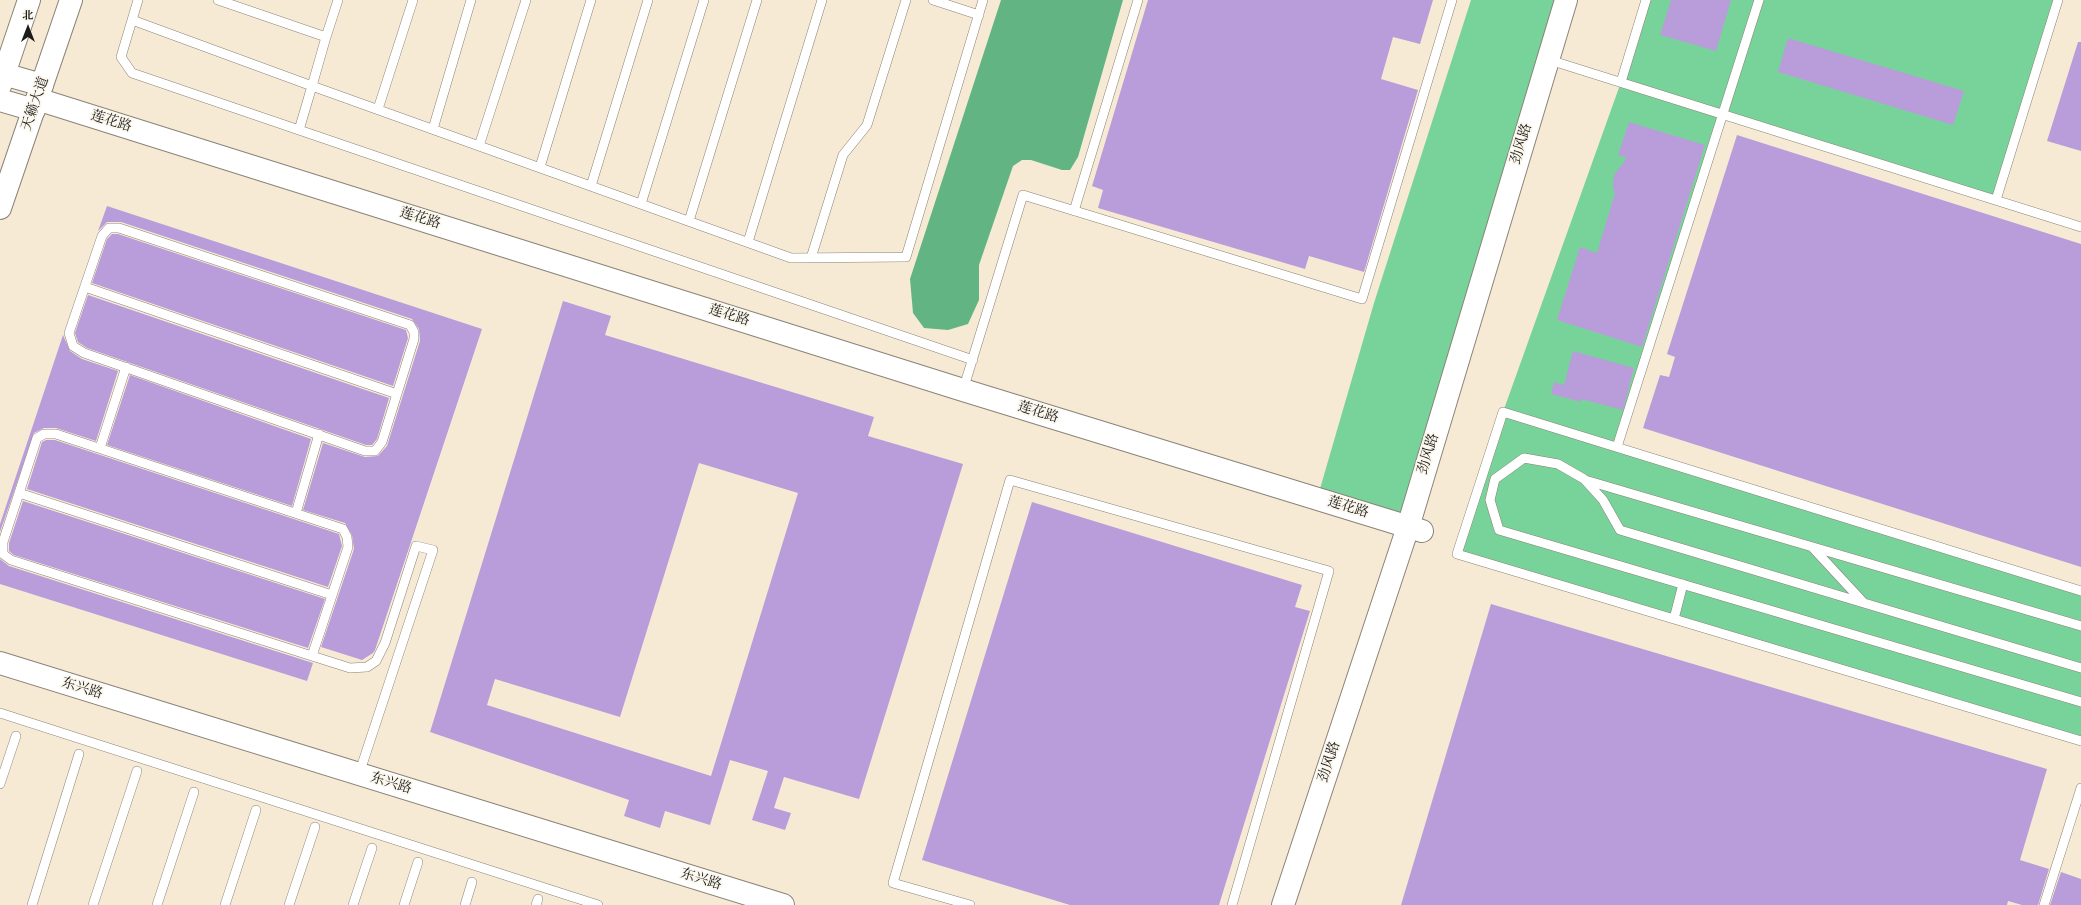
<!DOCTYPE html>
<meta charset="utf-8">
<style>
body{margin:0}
#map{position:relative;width:2081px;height:905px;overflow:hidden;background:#f7ead5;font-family:"IM FELL Double Pica","Noto Serif SC",serif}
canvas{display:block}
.north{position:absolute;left:8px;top:8px;width:40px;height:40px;-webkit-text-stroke:3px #fbf7ec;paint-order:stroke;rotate:0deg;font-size:11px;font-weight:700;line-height:16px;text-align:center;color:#1c1c1c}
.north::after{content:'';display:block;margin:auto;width:14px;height:18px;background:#1c1c1c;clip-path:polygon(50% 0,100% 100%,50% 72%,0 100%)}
</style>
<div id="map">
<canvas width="2081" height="905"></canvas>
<div class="north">北</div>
</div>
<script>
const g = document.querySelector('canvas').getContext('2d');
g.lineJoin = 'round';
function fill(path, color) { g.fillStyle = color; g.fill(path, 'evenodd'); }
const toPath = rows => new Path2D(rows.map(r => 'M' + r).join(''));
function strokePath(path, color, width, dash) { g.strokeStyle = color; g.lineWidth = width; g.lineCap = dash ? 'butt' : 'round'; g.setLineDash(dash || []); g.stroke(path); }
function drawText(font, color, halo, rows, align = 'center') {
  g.font = font + ' "IM FELL Double Pica","Noto Serif SC",serif'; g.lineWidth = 3.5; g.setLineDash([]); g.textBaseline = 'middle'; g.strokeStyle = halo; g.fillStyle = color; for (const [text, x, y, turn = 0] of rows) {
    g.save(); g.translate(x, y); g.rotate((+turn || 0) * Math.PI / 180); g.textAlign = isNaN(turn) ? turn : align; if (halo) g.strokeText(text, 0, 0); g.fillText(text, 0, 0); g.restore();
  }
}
const green = toPath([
 [1471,0,1566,0,1408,527,1317,499,1374,303],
 [1646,0,2058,0,1996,200,1724,116,1617,447,2081,591,2081,741,1457,554,1503,412,1621,82]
]);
const forest = toPath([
 [1001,0,1123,0,1078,157,1070,170,1062,170,1031,160,1022,160,1013,166,979,265,979,300,968,324,948,330,924,328,913,313,910,279]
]);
const building = toPath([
 [1148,0,1433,0,1420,44,1393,37,1381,79,1418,90,1364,272,1309,256,1305,269,1098,208,1103,190,1092,186],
 [1671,0,1731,0,1716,51,1660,35],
 [1788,38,1964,91,1953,125,1778,72],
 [2078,42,2081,42,2081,151,2047,141],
 [1629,122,1705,145,1642,347,1557,320,1580,247,1597,253,1615,193,1613,187,1614,175,1627,158,1618,155],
 [1737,135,2081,244,2081,567,1643,428,1660,375,1669,377,1675,357,1667,354],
 [107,206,482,329,375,650,373,653,362,660,321,647,354,549,352,535,345,523,303,510,323,443,365,457,378,456,387,446,420,341,419,329,412,319,121,222,107,222,98,231],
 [112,234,118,234,406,330,408,338,393,386,92,283,107,239],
 [88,295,389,398,377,439,372,445,366,445,87,348,78,342,75,333],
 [563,301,611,316,605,335,874,417,868,436,963,464,859,799,784,777,774,808,791,813,785,830,752,820,768,771,730,760,710,825,665,811,660,828,624,816,629,800,430,732],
 [699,463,798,493,711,776,487,705,495,679,620,717],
 [63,335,70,351,82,359,118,371,96,441,56,428,44,428,34,433,0,532,0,524],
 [1573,351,1634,368,1623,410,1581,399,1581,402,1551,394,1554,382,1564,385],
 [130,375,311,439,292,506,107,445],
 [46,440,55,440,339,534,342,546,328,587,27,489,42,442],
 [23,501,325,599,308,648,14,555,9,551,9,543],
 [1032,502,1302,585,1295,607,1310,611,1219,905,1070,905,922,860],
 [0,559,9,566,313,663,307,681,0,584],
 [1491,604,2047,769,2020,860,2049,869,2038,905,2022,905,2008,901,2007,905,1401,905],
 [2061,872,2081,879,2081,905,2050,905]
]);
const service = toPath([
 [138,0,121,57,132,73,299,130],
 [218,0,326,37,338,0],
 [933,0,979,15],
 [132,20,312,86,326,37],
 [1559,63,2081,227],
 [1621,82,1646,0],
 [378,109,413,0],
 [433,129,471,0],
 [479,146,526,0],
 [540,167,591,0],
 [591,186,648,0],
 [1996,200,2058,0],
 [641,204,704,0],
 [1074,211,1138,0],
 [689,221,757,0],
 [109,228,119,228,410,325,414,332,414,339,382,442,375,451,365,451,84,353,73,346,69,333,102,236,109,228],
 [748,242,822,0],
 [811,258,843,155,867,125,906,0],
 [85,287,397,394],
 [973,360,299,130,312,86,791,258,906,257,983,0],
 [963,390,1023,195,1362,299,1452,0],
 [1617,447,1759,0],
 [100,448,126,367],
 [1585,480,2081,626],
 [19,493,332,595],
 [296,513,319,434],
 [1812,547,1863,602],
 [2081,591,1503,412,1457,554,2081,741],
 [1674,619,1683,584],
 [312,656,348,547,347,537,343,529,56,434,44,434,37,438,3,542,3,554,11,560,312,656,350,668,367,667,376,661,385,643,416,546,433,550,359,774],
 [2081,668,1620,530,1603,500,1584,479,1558,464,1524,458,1495,479,1490,500,1499,530,2081,702],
 [0,713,598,905],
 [0,784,16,736],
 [32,905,79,754],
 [93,905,137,771],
 [157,905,194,792],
 [225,905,256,810],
 [289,905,315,827],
 [353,905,372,848],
 [404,905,418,862],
 [465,905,472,882],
 [536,905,538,899],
 [970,905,893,883,1010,480,1329,571,1232,905],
 [2044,905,2081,788]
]);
const tertiary = toPath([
 [0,73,42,85],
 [37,99,963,390,1422,531],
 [0,100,34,110],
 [0,663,783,905],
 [1283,905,1408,527,1566,0]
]);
const secondary = toPath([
 [0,86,29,0],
 [0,208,71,0]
]);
const streetNames = [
 ["天籁大道",36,104,-71],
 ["莲花路",111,122,17],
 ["劲风路",1522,144,-73],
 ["莲花路",420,219,17],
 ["莲花路",729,316,17],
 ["莲花路",1038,413,17],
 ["劲风路",1429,454,-73],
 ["莲花路",1348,508,17],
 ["东兴路",82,689,17],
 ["劲风路",1330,762,-72],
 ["东兴路",391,784,17],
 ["东兴路",701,880,17]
];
fill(green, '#78d39a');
fill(forest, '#62b582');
fill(building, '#b99dda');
strokePath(service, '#8a8378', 10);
strokePath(tertiary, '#8a8378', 24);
strokePath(secondary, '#8a8378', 24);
strokePath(service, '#fff', 9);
strokePath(tertiary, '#fff', 22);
strokePath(secondary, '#fff', 22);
drawText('14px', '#1c1c1c', '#fbf7ec', streetNames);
</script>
